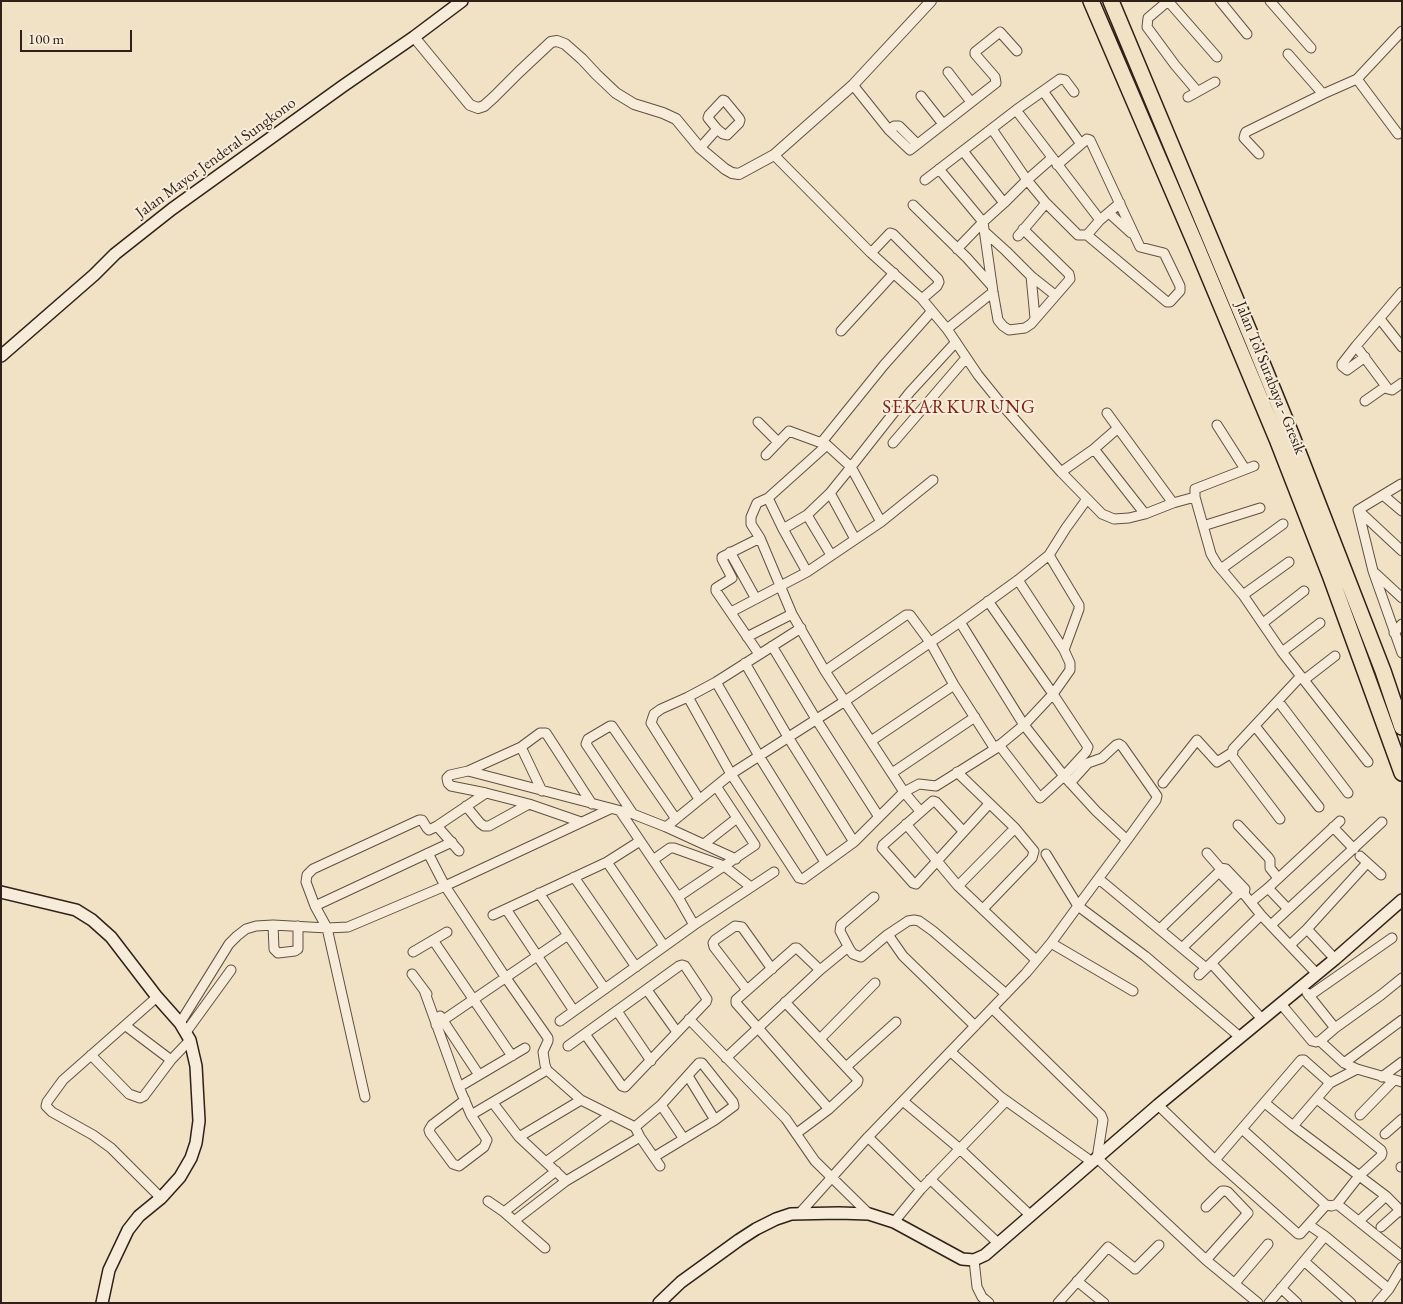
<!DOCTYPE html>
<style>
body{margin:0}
#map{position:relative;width:1403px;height:1304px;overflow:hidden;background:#f1e2c5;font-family:"EB Garamond",serif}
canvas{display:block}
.frame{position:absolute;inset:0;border:2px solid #2f2118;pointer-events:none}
.scale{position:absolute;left:20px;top:30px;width:112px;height:22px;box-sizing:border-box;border:2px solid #2f2118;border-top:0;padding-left:6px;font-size:15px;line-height:18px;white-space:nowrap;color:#2f2118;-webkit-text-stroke:4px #f6ecd9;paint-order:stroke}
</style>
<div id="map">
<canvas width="1403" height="1304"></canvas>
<div class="frame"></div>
<div class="scale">100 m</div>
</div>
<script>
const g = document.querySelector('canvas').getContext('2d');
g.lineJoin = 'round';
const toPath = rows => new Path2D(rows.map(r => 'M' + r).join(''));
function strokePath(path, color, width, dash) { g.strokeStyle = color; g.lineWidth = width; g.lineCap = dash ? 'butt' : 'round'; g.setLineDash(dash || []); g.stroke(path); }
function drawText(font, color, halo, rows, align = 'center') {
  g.font = font + ' "EB Garamond",serif'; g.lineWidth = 4; g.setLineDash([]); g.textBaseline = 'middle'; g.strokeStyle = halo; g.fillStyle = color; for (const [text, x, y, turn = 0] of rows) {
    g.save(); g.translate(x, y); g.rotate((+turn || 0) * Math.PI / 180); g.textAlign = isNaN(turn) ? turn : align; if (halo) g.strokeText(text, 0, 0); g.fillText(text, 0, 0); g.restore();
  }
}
const minor = toPath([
 [1168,1,1148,18,1147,27,1175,65,1197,91],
 [1168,1,1217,57],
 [1220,1,1247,34],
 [1270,1,1311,48],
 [1288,54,1323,94,1357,79,1402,31],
 [948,72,971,102],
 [1357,79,1398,134],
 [853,85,889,130,910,150,996,83,995,77,975,54,975,52,1000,32,1017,51],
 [1043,91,1081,144],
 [921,96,943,124],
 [1188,97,1215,82],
 [1016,110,1100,220],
 [992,129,1027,180,1046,203,1078,235,1087,235,1100,220,1120,203],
 [889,130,894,126,899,126,917,144],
 [700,148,717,129,723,134,727,135,739,123,740,120,739,118,725,101,723,100,709,115,708,118,717,129],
 [963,151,1004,203],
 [1259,154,1244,138,1245,134,1246,132,1323,94],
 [774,155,871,253,922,299,947,329,978,375,1003,406,1061,472,1102,514,1114,519,1129,518,1145,514,1173,503,1195,497],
 [1057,165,1087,139,1090,140,1140,247,1164,253,1180,286,1180,291,1170,302,1167,302,1087,235],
 [939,169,983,222,993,292,998,320,1003,326,1009,330,1025,328,1031,324,1070,279,1069,274,1023,229],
 [925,180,1016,110,1060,79,1065,80,1074,92],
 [913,205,967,258,992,286],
 [1109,213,1131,233],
 [985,232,1006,251,1031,276,1055,295],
 [1018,236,1046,203],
 [957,249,983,222,1004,203,1027,180,1052,158],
 [871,253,890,233,893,234,938,279,939,282,937,286,922,299],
 [1031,276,1035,318],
 [1380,319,1402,347],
 [947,329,993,292],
 [841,331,894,273],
 [1356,346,1388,389,1392,390,1402,383],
 [1365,357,1347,370,1342,366,1342,364,1356,346,1402,292],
 [1365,401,1385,387],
 [1107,413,1118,428],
 [758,422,778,442],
 [1217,425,1245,469],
 [821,443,884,365,932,311],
 [893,443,966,358],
 [1094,449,1145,514],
 [766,455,789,431,827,445,851,467,881,522],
 [1254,466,1195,489,1195,497,1211,554,1217,564,1243,595,1282,652,1368,762],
 [1061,472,1094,449,1118,428,1173,503],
 [830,493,855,539],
 [1383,495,1402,511],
 [1358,510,1373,571,1402,653],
 [1358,510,1402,551],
 [1358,510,1401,484],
 [807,515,831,555],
 [1203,526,1260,508],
 [783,529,807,515,830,493,851,467,910,392,956,342],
 [760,538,792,614,825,671,904,792,920,811],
 [730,552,756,599],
 [1221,569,1283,524],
 [807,572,783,529,768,498,827,445],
 [1375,573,1402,598],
 [1018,580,1064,650],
 [1243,595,1289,562],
 [988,601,1053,694,1088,747,1086,752,1064,776,1040,798,999,745],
 [731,612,807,572,881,522,933,480],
 [960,622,1024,725,1064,776,1096,811,1127,840,1078,906,1145,956,1240,1037],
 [1263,623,1304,591],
 [1394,633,1402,624],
 [747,637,792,614],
 [772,646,816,719,879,817],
 [1282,652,1320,623],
 [759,654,716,591,716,588,732,578,722,559,722,557,760,538,751,524,751,517,757,503,768,498],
 [745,663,788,737,854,842],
 [825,671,906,615,910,615,930,642,954,685,995,749],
 [1304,680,1335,656],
 [716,682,759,756,825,862],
 [688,697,731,774,799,878,803,879,854,842,904,792,919,784,936,786,995,749,1024,725,1053,694,1070,670,1070,663,1064,650,1079,609,1079,605,1049,555],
 [1278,701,1348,793],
 [1255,726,1319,807],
 [871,741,954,685],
 [521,747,542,791],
 [468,771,521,747,540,733,546,733,592,804],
 [957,772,1015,828,1034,851,1032,858,983,909],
 [892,773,975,717],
 [1070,783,1088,763,1102,758,1116,745,1119,744,1122,746,1157,796,1156,800,1127,840],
 [1163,783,1197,740,1217,762,1233,752],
 [699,799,651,723,654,714,661,709,688,697,716,682,801,628],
 [466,806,480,823,484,826,489,826,529,804],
 [620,811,678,897,694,925],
 [633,814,586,744,588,739,610,726,612,726,614,729,676,819],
 [1280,819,1233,757,1232,754,1233,749,1301,676],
 [581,822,529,804,486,793,451,786,448,783,447,778,450,775,468,771,633,814,666,827,736,859],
 [906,824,958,886,1036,960],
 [1238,825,1268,857,1270,860,1270,868,1278,878],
 [437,826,486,793],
 [666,827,731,774,845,701,960,622,1018,580,1049,555,1066,528,1087,499],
 [1333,827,1354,849],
 [963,831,936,802,933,801,883,845,882,848,913,883,916,884,989,804],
 [704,844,737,818],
 [428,853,445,886,506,978,548,1038,548,1041,543,1052,545,1065,547,1070,581,1100,635,1127,640,1137,660,1166],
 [1207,853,1220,868,1220,873,1239,893,1244,894],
 [1360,856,1381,875],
 [653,860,670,848,674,848,724,866,751,887],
 [607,862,664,946],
 [1220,868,1226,869,1245,889,1244,894,1261,915,1317,974],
 [574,877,636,967],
 [1099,879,1206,968],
 [958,886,1015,828],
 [1268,888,1288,909],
 [539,893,605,989],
 [678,897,755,845,716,786],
 [874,897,841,925,840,931,850,950,853,954,861,957,887,935,889,936,903,956,975,1026],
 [1251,902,1268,888,1340,821],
 [315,906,452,842],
 [506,909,574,1011],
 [493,915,607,862,640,841],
 [273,925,274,949,278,953,295,951,298,949,298,926],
 [1271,925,1382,822],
 [1160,929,1220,871],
 [1307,929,1335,959],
 [887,935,908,921,914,920,919,921,933,931,1006,994],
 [433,940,512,1056],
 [1051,943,1133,991],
 [1290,945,1307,929,1367,863],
 [1182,948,1239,893],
 [413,952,447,932],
 [1212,964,1262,1019],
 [820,970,848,947],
 [412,974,427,994],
 [1199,975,1261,915],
 [424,990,459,1087,471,1115,487,1140,484,1147,459,1166,453,1164,430,1133,429,1130,432,1125,465,1100],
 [647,990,677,1032],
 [747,990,714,947,713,943,715,940,735,926,742,927,772,969],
 [1307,993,1335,1028],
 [1309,996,1392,938],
 [157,997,63,1080,47,1102,46,1106,52,1112,93,1135,111,1148,161,1198],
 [785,1002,858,1080,857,1083,829,1109,797,1133],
 [1281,1004,1312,1041,1316,1042,1320,1041,1335,1028,1381,995,1402,978],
 [993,1009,1101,1115,1103,1120,1097,1158,1206,1260,1258,1303],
 [617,1011,651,1061],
 [440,1016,479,1075],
 [689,1019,786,1119,815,1161,869,1214],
 [560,1021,694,925,774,872],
 [180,1023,229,944,237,936,246,929,256,926,273,925,327,928,348,927,445,886,610,809],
 [436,1025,568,935],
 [126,1026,171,1060],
 [186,1032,231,970],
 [820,1039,875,983],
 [1320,1041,1344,1063,1357,1069,1402,1082],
 [568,1046,679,966,682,965,685,966,707,999,706,1002,625,1087,622,1086,585,1034],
 [951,1052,1001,1097,1092,1162],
 [91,1055,129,1094,140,1098,144,1096,171,1060,190,1040],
 [726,1058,758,1028,820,970,797,948,795,948,736,1000,736,1003,758,1028,829,1109],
 [1344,1063,1402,1020],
 [846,1067,896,1022],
 [688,1076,715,1120],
 [1382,1077,1402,1062],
 [459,1087,525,1048],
 [365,1097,327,928,315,906,306,882,307,875,313,869,419,820,422,820,427,828,429,830,437,826,459,851],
 [903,1101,960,1149,1031,1216],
 [493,1103,519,1137,566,1181],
 [1265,1103,1293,1126,1386,1196,1402,1212],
 [661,1105,684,1139],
 [1158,1105,1215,1160,1298,1234,1300,1234,1326,1205,1332,1206,1337,1204,1359,1176,1381,1156,1382,1153,1381,1150,1317,1099],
 [471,1115,547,1070],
 [1360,1115,1394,1080],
 [1293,1126,1330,1083,1357,1069],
 [635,1127,661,1105,699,1063,702,1063,733,1102,734,1106,715,1120,654,1157],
 [1242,1129,1326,1205],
 [1385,1134,1402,1119],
 [519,1137,581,1100],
 [868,1137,921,1189],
 [1215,1160,1301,1060,1304,1060,1330,1083],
 [546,1162,610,1115],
 [1401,1167,1402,1167],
 [930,1179,999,1244],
 [488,1201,504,1212,545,1248],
 [1337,1204,1402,1256],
 [504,1212,556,1171],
 [799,1214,868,1137,1026,973,1051,943,1078,906,1046,854],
 [514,1221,566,1181,640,1137],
 [1359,1221,1386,1196],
 [894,1222,921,1189,1006,1101],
 [1309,1225,1325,1236,1389,1289],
 [1381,1227,1400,1210],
 [974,1260,977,1287,982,1297,989,1303],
 [1206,1260,1248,1213,1228,1192,1225,1191,1222,1191,1206,1207],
 [1304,1261,1351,1303],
 [1077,1281,1104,1303],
 [1235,1283,1268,1244],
 [1281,1288,1297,1303],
 [1058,1303,1108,1247,1134,1268,1135,1269,1159,1245],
 [1269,1303,1325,1236],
 [1377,1303,1389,1289,1402,1267]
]);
const tertiary = toPath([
 [414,37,470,105,478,108,484,106,494,97,519,72,551,42,557,41,565,44,582,59,596,74,616,93,634,104,663,113,676,119,700,148,725,169,732,173,739,174,774,155,853,85,931,1]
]);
const secondary = toPath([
 [1,356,94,275,115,254,172,209,343,86,414,37,462,1],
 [1,892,76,910,92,920,111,937,157,997,180,1023,190,1040,196,1066,199,1121,196,1143,191,1158,180,1177,161,1198,139,1216,128,1230,109,1270,102,1303],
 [659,1303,681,1282,739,1240,756,1229,776,1219,791,1214,839,1213,869,1214,894,1222,962,1259,974,1260,985,1255,1158,1105,1335,959,1402,900]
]);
const motorway = toPath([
 [1091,1,1195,243,1277,439,1330,575,1402,773],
 [1111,1,1251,336,1291,434,1383,671,1402,727]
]);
const streetNames = [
 ["Jalan Mayor Jenderal Sungkono",216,158,-36],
 ["Jalan Tol Surabaya - Gresik",1270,378,68]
];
const quarterNames = [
 ["SEKARKURUNG",959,408]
];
strokePath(minor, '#605143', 11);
strokePath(tertiary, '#605143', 12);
strokePath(secondary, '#2f2118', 14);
strokePath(motorway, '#2f2118', 18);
strokePath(minor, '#f6ecd9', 9);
strokePath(tertiary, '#f6ecd9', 10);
strokePath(secondary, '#f6ecd9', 11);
strokePath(motorway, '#f1e2c5', 15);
drawText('16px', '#2f2118', '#f6ecd9', streetNames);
g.letterSpacing = '1px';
drawText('19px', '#7a1f14', '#f6ecd9', quarterNames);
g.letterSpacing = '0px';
</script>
